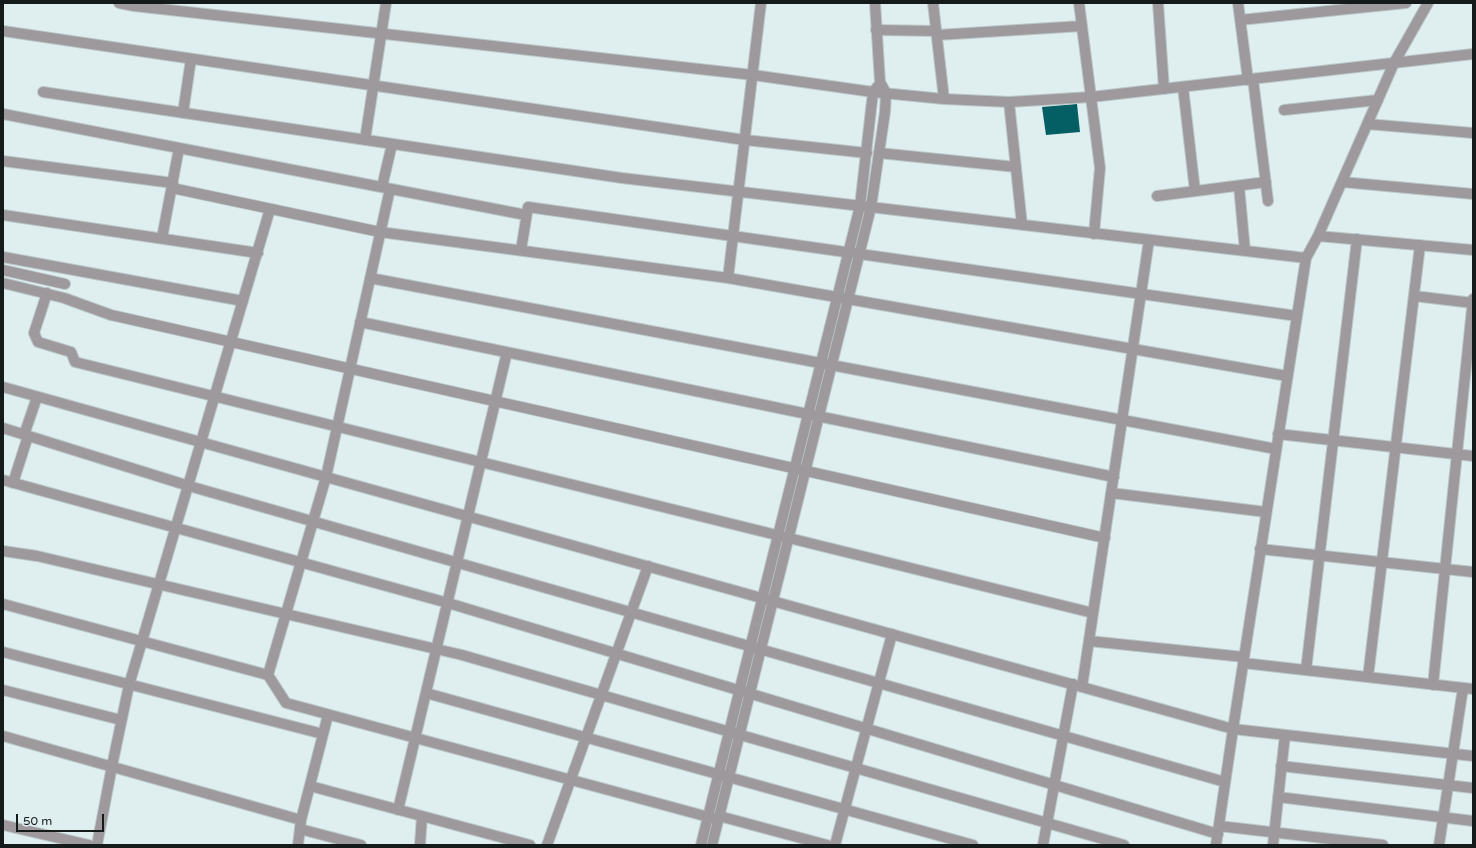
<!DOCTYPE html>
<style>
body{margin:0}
#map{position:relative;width:1476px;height:848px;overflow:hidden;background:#dfeeef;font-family:"Varela Round",sans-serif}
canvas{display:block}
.frame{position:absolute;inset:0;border:4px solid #151b1b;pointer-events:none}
.scale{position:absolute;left:16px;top:814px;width:88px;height:18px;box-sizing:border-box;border:2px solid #151b1b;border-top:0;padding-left:5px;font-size:12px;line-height:14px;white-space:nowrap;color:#151b1b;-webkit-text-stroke:3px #dfeeef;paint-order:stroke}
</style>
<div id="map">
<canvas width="1476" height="848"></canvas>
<div class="frame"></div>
<div class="scale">50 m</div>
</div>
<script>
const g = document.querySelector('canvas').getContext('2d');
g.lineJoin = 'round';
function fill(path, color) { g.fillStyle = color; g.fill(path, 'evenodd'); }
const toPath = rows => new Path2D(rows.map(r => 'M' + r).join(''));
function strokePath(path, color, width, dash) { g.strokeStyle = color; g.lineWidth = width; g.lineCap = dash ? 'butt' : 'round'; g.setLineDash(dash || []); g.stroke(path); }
const building = toPath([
 [1077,104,1080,132,1046,135,1042,107]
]);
const minor = toPath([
 [933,3,944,99],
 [1079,3,1100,168,1094,234],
 [1158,3,1164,89],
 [1238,3,1248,80],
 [1428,3,1394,63,1318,236,1306,258,1233,729,1473,756],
 [1240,20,1406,3],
 [876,30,936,31],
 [3,31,745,140,867,153],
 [937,35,1082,26],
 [1253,79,1268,201],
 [1183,87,1195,191],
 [43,92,622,178,1306,258],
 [1009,102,1022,225],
 [1284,110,1378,100],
 [183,113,191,59],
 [3,114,526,215],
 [1367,124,1473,133],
 [365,140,386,3],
 [879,153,1016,167],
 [3,161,173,183],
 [1342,182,1473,194],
 [1239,186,1245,251],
 [382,187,392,144],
 [172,188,380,232,728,278,1287,376],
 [1157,196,1266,182],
 [3,215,258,253],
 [1318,236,1473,250],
 [162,238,179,148],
 [521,250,528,207,1297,316],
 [3,257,243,301],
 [3,270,65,284],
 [370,278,1276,449],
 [728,278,761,3],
 [3,283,64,298,111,315,1105,538],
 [47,293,34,333,38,342,71,352,75,362,1093,613],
 [1414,296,1473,303],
 [360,322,1114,477],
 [3,387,326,477],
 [3,428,189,486,1225,782],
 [1278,434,1473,456],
 [24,435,37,397],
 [3,480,448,603,1218,834],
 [13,483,28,436],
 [1111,493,1266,512],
 [1260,549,1473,572],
 [3,551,37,556,462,655,1124,845],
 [3,604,268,675,286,703,716,819],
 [1089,641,1244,657],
 [3,652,323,734],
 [1243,663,1473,689],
 [1306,670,1357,239],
 [268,675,326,477,390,189],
 [1368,677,1420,245],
 [1433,685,1473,299],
 [1082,687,1149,240],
 [3,690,121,720],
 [426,693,973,845],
 [3,736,301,820],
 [112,766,129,685,270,209],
 [1281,766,1473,788],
 [310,786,530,845],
 [1278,797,1473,821],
 [398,810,507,352],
 [719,816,827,845],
 [1219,826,1383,845],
 [300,829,361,845],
 [298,845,301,820,328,715],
 [420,845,422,816],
 [547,845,648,566],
 [835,845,892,634],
 [1043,845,1073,684],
 [1273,845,1285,735],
 [1439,845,1463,688]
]);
const tertiary = toPath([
 [119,3,134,6,753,75,873,92,944,99,1009,102,1091,97,1473,54],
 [326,477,1233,729,1216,845],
 [3,825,89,845],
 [97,845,112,766],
 [701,845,860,206,873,92,877,87],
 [712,845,871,207,885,112,886,93,880,82,875,3]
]);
fill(building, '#035f63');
strokePath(minor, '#bbc8c9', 12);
strokePath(tertiary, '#bbc8c9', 12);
strokePath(minor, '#9d999d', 10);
strokePath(tertiary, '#9d999d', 10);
</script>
